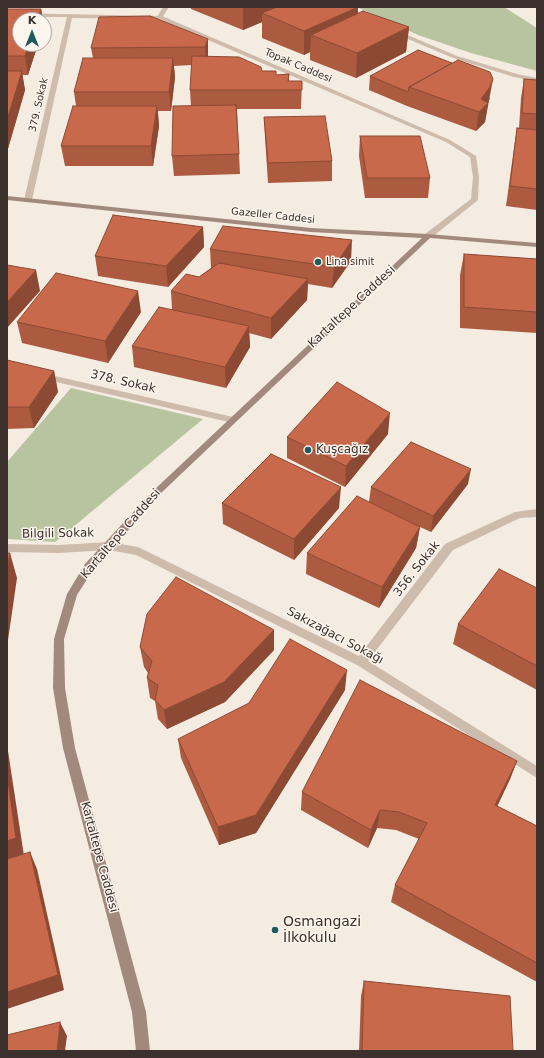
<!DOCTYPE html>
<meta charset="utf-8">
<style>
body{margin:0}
#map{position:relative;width:544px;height:1058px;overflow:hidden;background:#f4ebe1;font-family:"DejaVu Sans",sans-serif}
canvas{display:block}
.frame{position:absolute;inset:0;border:8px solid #3b302b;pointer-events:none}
.north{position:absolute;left:12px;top:12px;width:40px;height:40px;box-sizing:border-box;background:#fbf5ee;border:1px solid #aea6a0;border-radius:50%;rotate:0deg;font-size:11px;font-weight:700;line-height:16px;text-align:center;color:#3b302b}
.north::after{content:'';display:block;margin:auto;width:14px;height:18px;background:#1f5a5e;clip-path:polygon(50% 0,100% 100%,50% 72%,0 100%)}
</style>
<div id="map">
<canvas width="544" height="1058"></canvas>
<div class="frame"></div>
<div class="north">K</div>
</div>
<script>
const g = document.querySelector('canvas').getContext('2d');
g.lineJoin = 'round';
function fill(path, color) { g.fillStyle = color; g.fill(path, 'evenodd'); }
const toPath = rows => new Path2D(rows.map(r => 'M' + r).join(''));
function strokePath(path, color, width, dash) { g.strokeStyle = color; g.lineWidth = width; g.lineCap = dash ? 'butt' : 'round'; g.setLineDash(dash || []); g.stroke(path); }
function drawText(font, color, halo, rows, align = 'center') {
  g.font = font + ' "DejaVu Sans",sans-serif'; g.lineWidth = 3; g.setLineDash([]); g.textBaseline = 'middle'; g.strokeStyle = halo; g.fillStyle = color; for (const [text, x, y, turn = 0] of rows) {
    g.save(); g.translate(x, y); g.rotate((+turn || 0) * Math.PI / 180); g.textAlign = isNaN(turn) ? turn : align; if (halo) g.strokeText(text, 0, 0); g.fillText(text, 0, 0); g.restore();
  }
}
const green = toPath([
 [357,7,504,7,537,28,537,71,471,53,418,35],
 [71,388,203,419,55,542,7,539,7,462]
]);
const lane = toPath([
 [163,7,169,7,162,18,158,18,157,17,163,7],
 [394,31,398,31,457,56,517,74,537,78,537,82,514,77,453,58,394,33,394,31]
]);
const street = toPath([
 [7,13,162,16,450,140,476,156,479,177,478,200,431,238,425,238,425,234,471,199,473,177,470,157,446,142,159,19,72,18,32,200,28,202,25,202,24,200,67,17,7,17,7,13],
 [42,373,233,417,238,420,233,423,39,378,38,376,39,374,42,373],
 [537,509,537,517,520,518,453,550,368,661,537,766,537,778,357,665,136,555,109,550,59,553,7,552,7,544,59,545,109,542,138,547,359,656,445,544,515,512,537,509]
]);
const secondary = toPath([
 [7,196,311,228,428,234,537,243,537,247,430,238,160,494,93,570,77,595,64,639,65,688,75,748,146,1012,150,1051,136,1051,132,1012,63,748,53,688,54,639,67,594,85,564,154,490,422,238,311,232,7,200,7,196]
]);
const wall = toPath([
 [191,7,358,7,358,13,409,27,406,52,356,78,310,60,310,52,304,55,262,38,262,22,243,30,191,9],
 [7,9,41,9,43,20,20,20,38,44,28,75,22,75,25,90,7,152],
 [208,39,208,56,276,75,289,74,289,81,302,81,301,109,237,109,239,154,240,174,174,176,172,156,191,106,190,90,192,65,174,66,175,77,171,111,158,111,159,126,153,166,65,166,61,146,76,106,74,92,93,58,91,48],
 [370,76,490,98,488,103,485,122,476,131,407,106,369,90],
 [524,79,537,80,537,210,506,206,514,148,517,128,519,128,521,98],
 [264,117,332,161,332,181,268,183,265,137],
 [360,136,430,178,428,198,365,198,359,156],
 [203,227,204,247,168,287,98,276,95,256],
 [210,249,351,261,332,288,308,284,307,300,271,339,249,333,250,347,226,388,134,367,132,346,172,309,171,291,199,277,211,268],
 [464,254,537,259,537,333,460,328,460,275],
 [141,312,108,363,22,343,17,322],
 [7,360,54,371,58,392,34,428,7,429],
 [388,434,345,487,287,458,287,437],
 [468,484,431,532,420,527,416,548,379,608,306,574,307,553,369,502,371,487],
 [222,503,339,508,294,560,223,524],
 [537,588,537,690,453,644,458,624],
 [274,630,274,650,225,702,167,729,158,719,155,701,150,698,147,678,148,673,144,667,140,647],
 [345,690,256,833,219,845,181,758,178,739],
 [517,761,510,779,497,806,537,826,537,982,391,902,395,885,419,839,396,830,377,828,368,848,301,810,302,792],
 [364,981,513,1051,359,1051,361,996]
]);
const shadedWall = toPath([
 [243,7,293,7,262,13,262,22,243,30],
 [358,7,357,31,311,35,310,52,304,55,304,31],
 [41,9,43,20,37,20],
 [409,27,406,52,356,78,357,53],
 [208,39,208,58,206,65,205,47],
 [29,44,38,44,28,75,25,56],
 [173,58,175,77,171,111,169,92],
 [22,71,25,90,7,152,7,120],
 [493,79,485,122,476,131,481,99],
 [157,106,159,126,153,166,151,146],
 [203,227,204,247,168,287,166,266],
 [352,240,351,261,332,288,334,267],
 [36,270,40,291,7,328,7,302],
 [308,279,307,300,271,339,271,318],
 [138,291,141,312,108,363,105,341],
 [249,326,250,347,226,388,225,367],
 [54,371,58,392,34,428,29,407],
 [390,413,388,434,345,487,346,466],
 [471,469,468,484,431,532,433,516],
 [341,487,339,508,294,560,294,539],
 [420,527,416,548,379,608,382,587],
 [10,553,17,578,7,647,7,571],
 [274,630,274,650,225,702,167,729,164,710],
 [347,670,345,690,256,833,219,845,218,827],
 [7,748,8,751,24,856,7,861],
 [517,761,510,779,489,824,495,805],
 [380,810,377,828,368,848,371,830],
 [30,852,37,869,64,990,7,1009,7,992],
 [60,1022,67,1036,65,1051,57,1051]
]);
const building = toPath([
 [277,7,358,7,304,31,262,13,277,7],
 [7,9,41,9,37,20,20,20,20,44,29,44,25,56,7,56,7,9],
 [363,11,409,27,357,53,311,35,363,11],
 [150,16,208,39,205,47,91,48,99,17,150,16],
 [418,50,452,63,409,87,408,92,370,76,418,50],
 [192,56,239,57,261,67,262,71,276,71,276,75,289,74,288,81,302,81,302,90,190,90,192,56],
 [83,58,173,58,169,92,74,92,83,58],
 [458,60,490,72,493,79,490,87,481,99,488,103,479,112,409,87,458,60],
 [7,71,22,71,7,120,7,71],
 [524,79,537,80,537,114,522,113,524,79],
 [236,105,239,154,172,156,173,106,236,105],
 [73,106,157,106,151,146,61,146,73,106],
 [325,116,332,161,268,163,264,117,325,116],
 [517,128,537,130,537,189,510,186,517,128],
 [360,136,420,136,430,178,367,178,360,136],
 [113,215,203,227,166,266,95,256,113,215],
 [223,226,352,240,334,267,210,249,223,226],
 [464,254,537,259,537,312,464,307,464,254],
 [219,263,308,279,271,318,171,291,186,274,199,277,219,263],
 [7,265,36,270,7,302,7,265],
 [56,273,138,291,105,341,17,322,56,273],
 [159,307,249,326,225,367,132,346,159,307],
 [7,360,54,371,29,407,7,407,7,360],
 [337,382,390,413,346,466,287,437,337,382],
 [411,442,471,469,433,516,371,487,411,442],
 [271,454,341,487,294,539,222,503,271,454],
 [357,496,420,527,382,587,307,553,357,496],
 [7,553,10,553,7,571,7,553],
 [499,569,537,588,537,666,458,624,499,569],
 [176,577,274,630,224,682,164,710,155,700,158,685,147,678,152,661,140,647,147,614,176,577],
 [290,639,347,670,256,815,218,827,178,739,249,703,290,639],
 [360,680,517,761,495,805,537,826,537,963,395,885,427,823,399,812,380,810,371,830,302,792,360,680],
 [7,774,16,838,7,841,7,774],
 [30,852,58,975,7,992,7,859,30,852],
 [364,981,510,996,513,1051,362,1051,364,981],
 [60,1022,57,1051,7,1051,7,1035,60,1022]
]);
const markers = [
 [318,262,4,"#1f5a5e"],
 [308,450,4,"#1f5a5e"],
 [275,930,4,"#1f5a5e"]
];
const farStreetnames = [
 ["Topak Caddesi",298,66,23],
 ["379. Sokak",39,105,-77],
 ["Gazeller Caddesi",273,216,6]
];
const farPoinames = [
 ["Lina simit",326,262]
];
const streetNames = [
 ["Kartaltepe Caddesi",352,307,-43],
 ["378. Sokak",123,382,13],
 ["Bilgili Sokak",58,534,-1],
 ["Kartaltepe Caddesi",121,534,-49],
 ["356. Sokak",417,569,-52],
 ["Sakızağacı Sokağı",335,636,28],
 ["Kartaltepe Caddesi",99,857,75]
];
const poiNames = [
 ["Kuşcağız",316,450]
];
const nearPoinames = [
 ["Osmangazi",283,922],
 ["İlkokulu",283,938]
];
fill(green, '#b8c4a0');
fill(lane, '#cdbbac');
fill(street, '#cdbbac');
fill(secondary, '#a18a7d');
fill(wall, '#ac5a40');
fill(shadedWall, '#8c4a34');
fill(building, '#c8694b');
strokePath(building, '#8c4a34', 1);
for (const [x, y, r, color] of markers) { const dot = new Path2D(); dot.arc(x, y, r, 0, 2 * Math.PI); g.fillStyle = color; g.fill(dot); strokePath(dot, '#fbf5ee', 1.5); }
drawText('10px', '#3b302b', '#fbf5ee', farStreetnames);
drawText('10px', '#3b302b', '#fbf5ee', farPoinames, 'left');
drawText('12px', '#3b302b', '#fbf5ee', streetNames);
drawText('12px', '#3b302b', '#fbf5ee', poiNames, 'left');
drawText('14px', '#3b302b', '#fbf5ee', nearPoinames, 'left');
</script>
